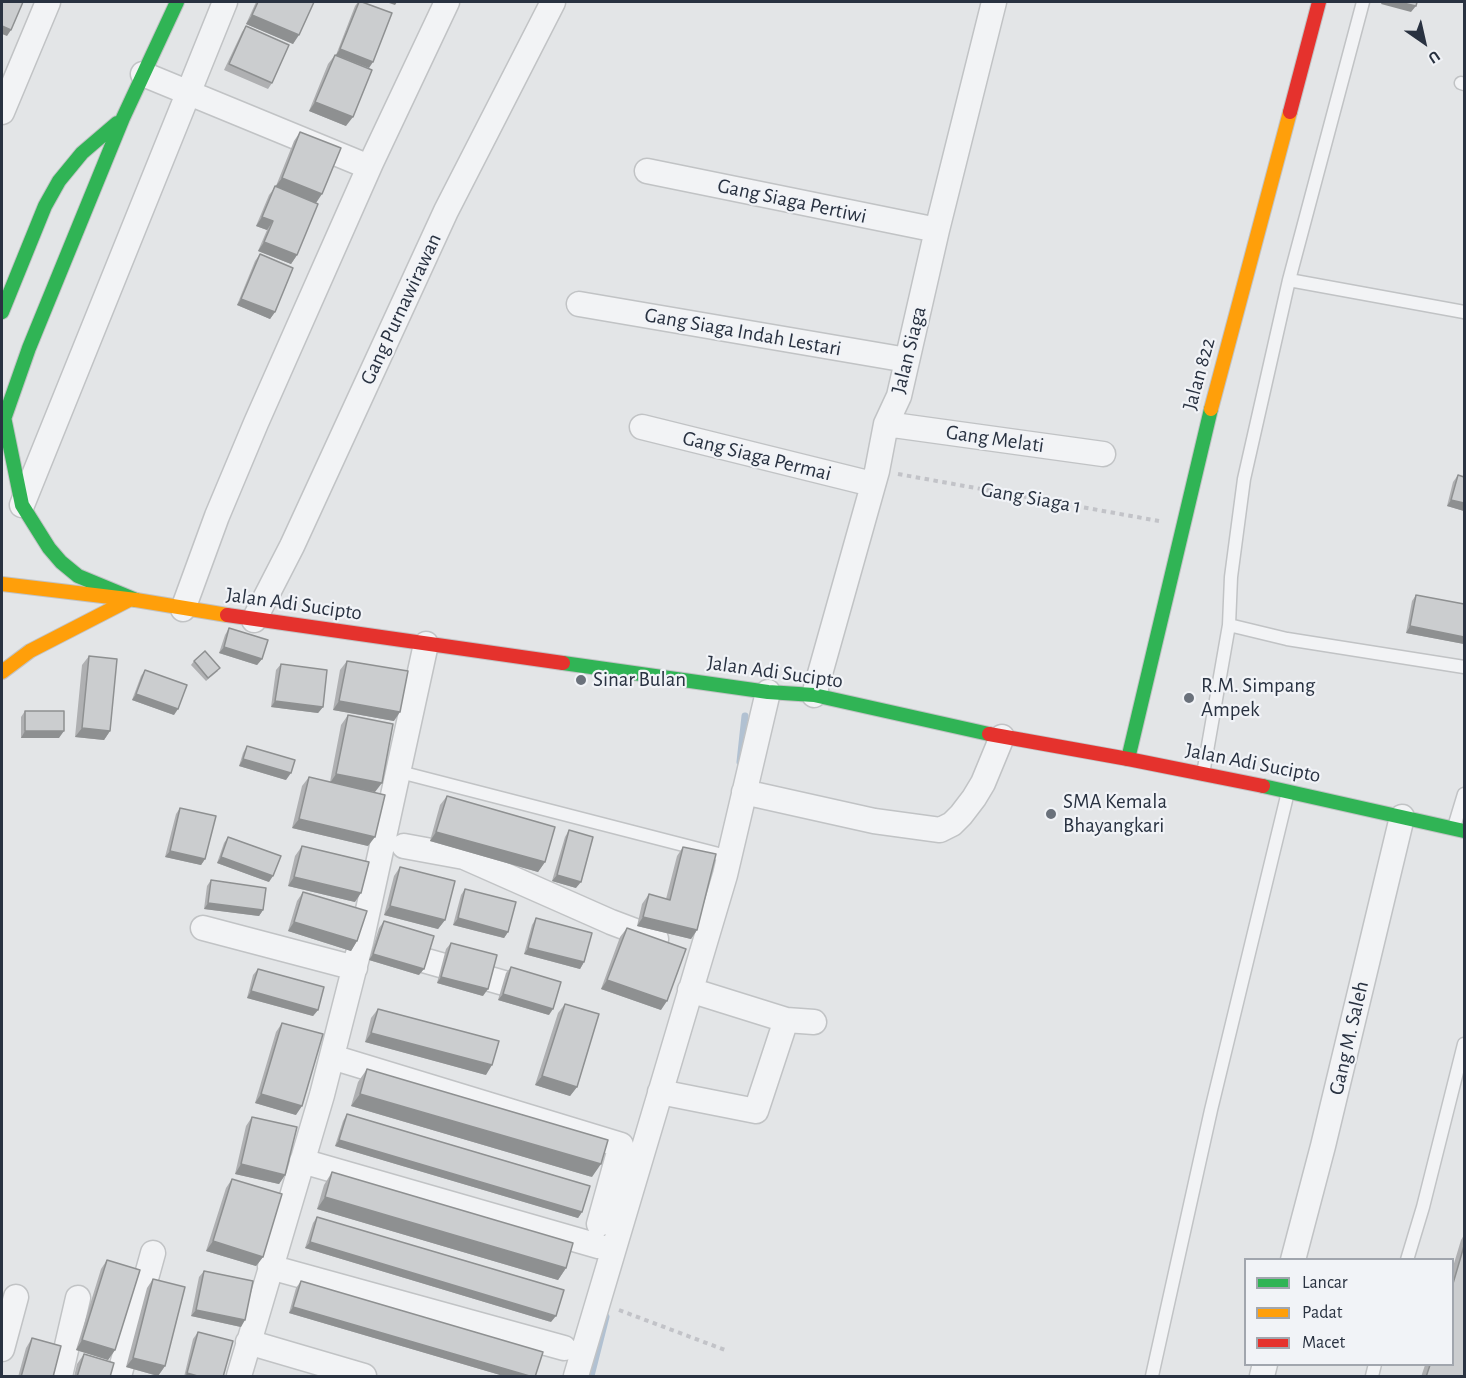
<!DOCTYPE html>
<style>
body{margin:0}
#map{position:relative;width:1466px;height:1378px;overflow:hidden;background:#e3e5e7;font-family:"Alegreya Sans",sans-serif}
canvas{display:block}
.frame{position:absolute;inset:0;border:3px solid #293241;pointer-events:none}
.legend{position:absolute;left:1244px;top:1258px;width:210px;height:108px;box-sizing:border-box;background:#f1f3f7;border:2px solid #a1a6ae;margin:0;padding:8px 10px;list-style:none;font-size:18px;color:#293241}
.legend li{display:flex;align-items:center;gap:12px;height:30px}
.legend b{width:30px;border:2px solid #a1a6ae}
.north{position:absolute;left:1394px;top:12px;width:60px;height:60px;-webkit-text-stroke:4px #f1f3f7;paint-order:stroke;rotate:146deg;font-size:16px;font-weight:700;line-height:24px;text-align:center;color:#293241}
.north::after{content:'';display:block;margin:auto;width:21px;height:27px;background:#293241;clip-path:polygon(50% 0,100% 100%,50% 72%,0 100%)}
</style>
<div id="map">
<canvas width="1466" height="1378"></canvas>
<div class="frame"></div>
<ul class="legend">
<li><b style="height:8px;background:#30b455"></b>Lancar</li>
<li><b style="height:8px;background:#ff9f0a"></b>Padat</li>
<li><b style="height:8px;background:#e5322d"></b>Macet</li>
</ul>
<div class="north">U</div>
</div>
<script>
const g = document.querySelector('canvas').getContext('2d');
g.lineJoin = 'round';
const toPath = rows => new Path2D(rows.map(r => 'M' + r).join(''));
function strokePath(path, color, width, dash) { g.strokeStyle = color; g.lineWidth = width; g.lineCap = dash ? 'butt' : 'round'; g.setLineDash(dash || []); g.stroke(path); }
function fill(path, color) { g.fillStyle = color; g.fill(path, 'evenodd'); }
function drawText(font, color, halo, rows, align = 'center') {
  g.font = font + ' "Alegreya Sans",sans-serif'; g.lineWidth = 4.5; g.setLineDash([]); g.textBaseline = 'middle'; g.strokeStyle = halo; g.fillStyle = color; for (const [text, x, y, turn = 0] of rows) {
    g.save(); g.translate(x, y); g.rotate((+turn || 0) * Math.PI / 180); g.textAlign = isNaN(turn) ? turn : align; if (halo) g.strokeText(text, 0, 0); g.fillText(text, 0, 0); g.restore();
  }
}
const stream = toPath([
 [740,762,745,716],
 [591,1376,606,1317]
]);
const path = toPath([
 [898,474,1159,521],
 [619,1310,725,1350]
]);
const lane = toPath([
 [1461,83,1464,84],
 [1289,280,1464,312],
 [1229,625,1231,577,1244,479,1289,280,1363,2],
 [400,772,730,857],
 [1203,774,1229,625,1287,639,1464,667],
 [1454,827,1464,794],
 [1407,1260,1423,1207,1464,1044],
 [1152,1376,1211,1110,1288,792],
 [1372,1376,1375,1364]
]);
const street = toPath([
 [143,74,369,167],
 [2,112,48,2],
 [647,171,937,230],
 [579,304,907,360],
 [886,424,1103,454],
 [642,427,872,484],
 [22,505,225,2],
 [183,609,217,516,256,423,371,163,447,2],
 [254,620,292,546,446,211,553,2],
 [814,695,877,471,886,424,899,396,937,230,994,2],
 [744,792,874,821,940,830,952,824,961,815,974,798,983,783,1002,737],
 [404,846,464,857,611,922,656,939],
 [203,928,355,968],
 [395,952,511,985],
 [786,1020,814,1022],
 [332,1057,621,1145,599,1224],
 [660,1092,756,1111,786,1020,690,990],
 [302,1161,598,1246],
 [1293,1260,1323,1146,1402,817],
 [270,1267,564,1348],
 [248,1342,364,1376],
 [2,1349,16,1297],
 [60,1376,78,1298],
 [119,1376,153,1253],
 [239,1376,322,1095,361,942,426,644],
 [576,1376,725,875,768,692],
 [1262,1376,1265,1364]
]);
const fast = toPath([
 [2,312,45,206,59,181,82,153,117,123],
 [4,417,22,505,49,548,61,562,78,576,136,600],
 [2,425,29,348,123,118,177,2],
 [563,663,768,692,814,695,989,734],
 [1128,759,1211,409],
 [1263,786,1464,831]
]);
const slow = toPath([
 [1211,409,1290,112],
 [2,584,136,600,227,615],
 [2,672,30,651,129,600]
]);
const jam = toPath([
 [1290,112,1319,2],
 [227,615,563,663],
 [989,734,1128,759,1263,786]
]);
const wall = toPath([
 [256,2,314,2,293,44,246,24],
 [358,2,369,68,336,56,346,126,309,111,328,64,335,55,336,55,355,6],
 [246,26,272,83,268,89,224,70,242,32],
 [300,132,316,203,297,255,291,264,258,251,267,230,256,226,269,195,276,186,294,141],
 [260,254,275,312,270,319,237,305,255,261],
 [1458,475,1464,477,1464,511,1447,506,1453,482],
 [1416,595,1464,604,1464,644,1406,633,1412,601],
 [229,628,262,659,257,665,219,653,225,635],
 [89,656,110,731,104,740,75,737,82,665],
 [194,661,218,671,206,681,191,665],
 [347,661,394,721,333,710,340,670],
 [281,664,323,707,318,713,271,707,276,670],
 [145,670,174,715,132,700,141,676],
 [25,711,59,738,21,738,21,717],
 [348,715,375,792,350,787,368,846,292,828,302,786,309,777,330,782,341,725],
 [247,746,286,780,239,766,243,753],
 [447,796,545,862,538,872,430,841,440,805],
 [180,808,205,859,201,865,165,857,176,814],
 [569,830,576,888,552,881,565,837],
 [228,837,269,882,217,863,224,843],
 [302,846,355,902,288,886,295,856],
 [683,847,697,930,691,939,637,926,642,904,649,894,666,899,677,856],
 [400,867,445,920,438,929,384,915,394,876],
 [211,880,263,910,259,916,204,909,207,886],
 [465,889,508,932,504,938,453,925,461,895],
 [303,892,357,941,351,951,288,931,297,901],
 [536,918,584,962,580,969,524,954,532,925],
 [384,921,419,975,369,960,379,928],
 [627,928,661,1010,601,989,620,937],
 [451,943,483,996,437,983,446,949],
 [511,967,549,1015,498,1000,506,973],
 [258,969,318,1010,313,1016,247,998,253,975],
 [565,1004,577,1087,570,1096,535,1085,558,1013],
 [378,1009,486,1075,365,1042,371,1018],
 [282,1023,296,1115,255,1103,276,1032],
 [367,1069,592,1177,351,1106,358,1082],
 [347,1114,582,1212,578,1218,335,1146,343,1121],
 [252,1117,285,1175,279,1184,235,1174,246,1126],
 [332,1172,566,1268,558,1280,317,1209,324,1185],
 [232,1179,263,1257,256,1266,206,1251,226,1188],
 [317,1217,551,1322,305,1248,313,1223],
 [1464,1235,1464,1377,1421,1377,1425,1365,1452,1365,1452,1270,1461,1240],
 [107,1260,115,1350,108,1360,76,1350,101,1269],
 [204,1271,241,1327,191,1316,199,1277],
 [153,1279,165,1366,158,1376,126,1367,147,1288],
 [301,1281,535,1377,507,1377,289,1313,296,1288],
 [198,1332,223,1377,184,1377,193,1339],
 [32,1338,53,1377,18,1377,26,1348],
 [84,1354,110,1377,74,1377,77,1364]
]);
const shadedWall = toPath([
 [386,2,397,2,395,5],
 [1382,2,1399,2,1416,6,1411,12,1381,4],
 [252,15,299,35,293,44,246,24],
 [2,26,11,30,7,36,2,34],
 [340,49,373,62,369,68,336,55],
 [315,102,353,117,346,126,309,111],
 [282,178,322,194,316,203,275,187],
 [262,217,273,221,267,230,256,226],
 [264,242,297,255,291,264,258,251],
 [241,299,275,312,270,319,237,305],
 [1451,500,1464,503,1464,511,1447,506],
 [1410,626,1464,637,1464,644,1406,633],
 [224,647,262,659,257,665,219,653],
 [136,694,178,709,174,715,132,700],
 [275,701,323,707,318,713,271,707],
 [339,701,400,712,394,721,333,710],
 [82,728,110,731,104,740,75,737],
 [25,731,64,731,59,738,21,738],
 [243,759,291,773,286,780,239,766],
 [336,774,382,783,375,792,330,783],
 [299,819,375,837,368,846,292,828],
 [436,832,545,862,538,872,430,841],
 [170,851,205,859,201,865,165,857],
 [221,857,273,876,269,882,217,863],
 [557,875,581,882,576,888,552,881],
 [294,877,361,893,355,902,288,886],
 [208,903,263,910,259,916,204,909],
 [390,906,445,920,438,929,384,915],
 [643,917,697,930,691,939,637,926],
 [458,918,508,932,504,938,453,925],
 [294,922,357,941,351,951,288,931],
 [528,948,584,962,580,969,524,954],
 [373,954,424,969,419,975,369,960],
 [441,977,488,989,483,996,437,983],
 [607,980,667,1001,661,1010,601,989],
 [251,991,318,1010,313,1016,247,998],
 [503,994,553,1009,549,1015,498,1000],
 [371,1033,492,1065,486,1075,365,1042],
 [542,1076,577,1087,570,1096,535,1085],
 [261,1094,302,1106,296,1115,255,1103],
 [360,1094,601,1164,592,1177,351,1106],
 [339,1140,582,1212,578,1218,335,1146],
 [241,1164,285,1175,279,1184,235,1174],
 [325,1197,566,1268,558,1280,317,1209],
 [213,1241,263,1257,256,1266,206,1251],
 [310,1242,556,1316,551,1322,305,1248],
 [293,1307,533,1377,507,1377,289,1313],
 [196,1310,245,1320,241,1327,191,1316],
 [82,1340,115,1350,108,1360,76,1350],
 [133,1358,165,1366,158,1376,126,1367],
 [187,1373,201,1377,185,1377]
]);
const building = toPath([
 [2,2,23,2,11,30,2,26,2,2],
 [258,2,314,2,299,35,252,15,258,2],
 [359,2,362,2,392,13,373,62,340,49,359,2],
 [1399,2,1417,2,1416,6,1399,2],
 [246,26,289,45,272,83,229,64,246,26],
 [335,55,372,70,353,117,315,102,335,55],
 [300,132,341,148,322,194,282,178,300,132],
 [275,186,318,204,297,255,264,242,273,221,262,217,275,186],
 [260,254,293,268,275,312,241,299,260,254],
 [1458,475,1464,477,1464,503,1451,500,1458,475],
 [1416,595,1464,604,1464,637,1410,626,1416,595],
 [229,628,268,640,262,659,224,647,229,628],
 [205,651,220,668,208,678,194,661,205,651],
 [89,656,117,659,110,731,82,728,89,656],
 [347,661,408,671,400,712,339,701,347,661],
 [281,664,327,670,323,707,275,701,281,664],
 [145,670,187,685,178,709,136,694,145,670],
 [25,711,64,711,64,731,25,731,25,711],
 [348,715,393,724,382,783,336,774,348,715],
 [247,746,295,760,291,773,243,759,247,746],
 [309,777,385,795,375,837,299,819,309,777],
 [447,796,555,827,545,862,436,832,447,796],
 [180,808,216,816,205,859,170,851,180,808],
 [569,830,593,837,581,882,557,875,569,830],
 [228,837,281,856,273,876,221,857,228,837],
 [302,846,369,862,361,893,294,877,302,846],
 [683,847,716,854,697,930,643,917,649,894,670,900,683,847],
 [400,867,455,881,445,920,390,906,400,867],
 [211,880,266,888,263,910,208,903,211,880],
 [465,889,516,902,508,932,458,918,465,889],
 [303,892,367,911,357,941,294,922,303,892],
 [536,918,592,933,584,962,528,948,536,918],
 [384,921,434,936,424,969,373,954,384,921],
 [627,928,686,949,667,1001,607,980,627,928],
 [451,943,497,955,488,989,441,977,451,943],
 [511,967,561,982,553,1009,503,994,511,967],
 [258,969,324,987,318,1010,251,991,258,969],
 [565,1004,599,1014,577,1087,542,1076,565,1004],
 [378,1009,499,1041,492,1065,371,1033,378,1009],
 [282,1023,323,1034,302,1106,261,1094,282,1023],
 [367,1069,608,1140,601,1164,360,1094,367,1069],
 [347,1114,590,1186,582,1212,339,1140,347,1114],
 [252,1117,297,1127,285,1175,241,1164,252,1117],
 [332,1172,573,1243,566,1268,325,1197,332,1172],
 [232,1179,282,1194,263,1257,213,1241,232,1179],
 [317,1217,564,1290,556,1316,310,1242,317,1217],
 [1464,1246,1464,1377,1426,1377,1430,1365,1452,1365,1452,1287,1464,1246],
 [107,1260,140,1270,115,1350,82,1340,107,1260],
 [204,1271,253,1281,245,1320,196,1310,204,1271],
 [153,1279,185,1287,165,1366,133,1358,153,1279],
 [301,1281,543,1352,535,1377,533,1377,293,1307,301,1281],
 [198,1332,233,1341,223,1377,201,1377,187,1373,198,1332],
 [32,1338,61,1346,53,1377,21,1377,32,1338],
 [84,1354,114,1363,110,1377,77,1377,84,1354]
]);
const markers = [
 [581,680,6,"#6a717b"],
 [1189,698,6,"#6a717b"],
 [1051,814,6,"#6a717b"]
];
const streetNames = [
 ["Gang Siaga Pertiwi",792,201,12],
 ["Gang Purnawirawan",401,309,-65],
 ["Gang Siaga Indah Lestari",743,332,10],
 ["Jalan Siaga",909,350,-76],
 ["Jalan 822",1199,374,-75],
 ["Gang Melati",995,439,8],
 ["Gang Siaga Permai",757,456,14],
 ["Gang Siaga 1",1031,498,10],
 ["Jalan Adi Sucipto",294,604,8],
 ["Jalan Adi Sucipto",775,672,8],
 ["Jalan Adi Sucipto",1253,763,11],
 ["Gang M. Saleh",1349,1038,-77]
];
const poiNames = [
 ["Sinar Bulan",593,680],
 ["R.M. Simpang",1201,686],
 ["Ampek",1201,710],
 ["SMA Kemala",1063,802],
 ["Bhayangkari",1063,826]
];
strokePath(stream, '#b1c1d2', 7);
strokePath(lane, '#c1c3c5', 15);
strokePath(street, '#c1c3c5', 27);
strokePath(fast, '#c1c3c5', 16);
strokePath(slow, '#c1c3c5', 16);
strokePath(jam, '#c1c3c5', 16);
strokePath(path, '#c2c3c8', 4, [4.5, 4.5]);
strokePath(lane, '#f2f3f5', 12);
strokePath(street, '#f2f3f5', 24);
strokePath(fast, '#30b455', 14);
strokePath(slow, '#ff9f0a', 14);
strokePath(jam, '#e5322d', 14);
fill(wall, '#afb0b2');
fill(shadedWall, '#8e9091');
fill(building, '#cbcdcf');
strokePath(building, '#8e9091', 1.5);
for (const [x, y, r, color] of markers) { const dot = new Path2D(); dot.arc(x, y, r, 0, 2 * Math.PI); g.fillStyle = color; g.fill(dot); strokePath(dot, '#f1f3f7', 2); }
drawText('21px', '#293241', '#f1f3f7', streetNames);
drawText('21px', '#293241', '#f1f3f7', poiNames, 'left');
</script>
